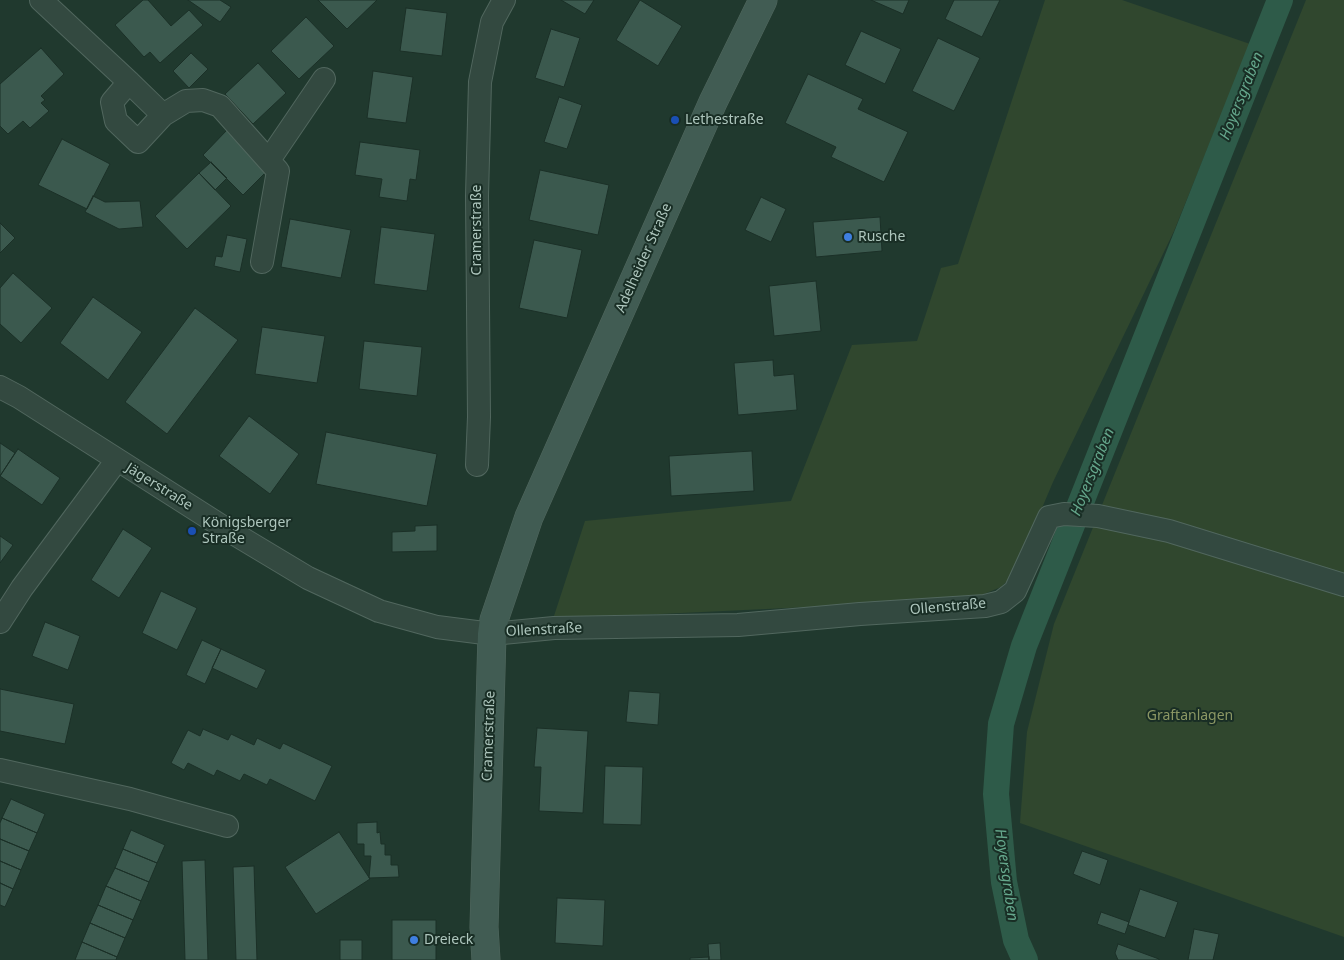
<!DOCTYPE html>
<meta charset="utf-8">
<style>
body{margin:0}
canvas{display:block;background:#20392e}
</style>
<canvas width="1344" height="960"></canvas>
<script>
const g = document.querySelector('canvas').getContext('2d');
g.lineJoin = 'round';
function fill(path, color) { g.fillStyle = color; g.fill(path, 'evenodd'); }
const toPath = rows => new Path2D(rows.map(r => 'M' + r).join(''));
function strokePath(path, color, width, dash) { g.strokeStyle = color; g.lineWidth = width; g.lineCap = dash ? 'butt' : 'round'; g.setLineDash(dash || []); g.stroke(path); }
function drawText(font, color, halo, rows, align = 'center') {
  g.font = font + ' "Noto Sans",sans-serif'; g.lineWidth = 4; g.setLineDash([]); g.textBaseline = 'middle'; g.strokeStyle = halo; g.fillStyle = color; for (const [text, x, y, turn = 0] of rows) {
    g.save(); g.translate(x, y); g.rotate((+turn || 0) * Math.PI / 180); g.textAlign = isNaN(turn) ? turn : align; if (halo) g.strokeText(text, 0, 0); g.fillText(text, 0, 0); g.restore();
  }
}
const green = toPath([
 [1045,0,1122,0,1250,44,1174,231,1053,482,1014,574,1001,587,979,596,851,605,553,619,585,521,791,501,852,345,917,341,941,268,958,264],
 [1306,0,1344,0,1344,937,1020,823,1027,732,1054,624]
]);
const canal = toPath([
 [1025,960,1016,940,1004,882,996,794,1001,724,1024,646,1280,0]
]);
const building = toPath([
 [143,0,148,0,171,26,189,10,203,25,160,63,150,52,144,57,115,25,143,0],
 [188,0,220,0,231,7,220,22,188,0],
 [318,0,377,0,347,29,318,0],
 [561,0,594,0,585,14,561,0],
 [640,0,682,26,658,66,616,40,640,0],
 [871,0,909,0,903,14,871,0],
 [954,0,1000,0,982,37,945,19,954,0],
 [406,8,447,13,442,56,400,51,406,8],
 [306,17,334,46,299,79,271,51,306,17],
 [551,29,580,38,564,87,535,78,551,29],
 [861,31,901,49,885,84,845,65,861,31],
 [938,38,980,58,954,111,912,91,938,38],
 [41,48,64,74,41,96,45,100,41,103,49,111,30,128,23,121,8,134,0,126,0,84,41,48],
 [191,53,208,69,189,88,173,71,191,53],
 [258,63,286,93,253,124,225,94,258,63],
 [373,71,413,77,406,123,367,118,373,71],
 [808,74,863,99,858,109,908,132,884,182,831,157,836,147,785,123,808,74],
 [559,97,582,105,567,149,544,142,559,97],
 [227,130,267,171,243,195,203,155,227,130],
 [62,139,110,164,87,209,38,185,62,139],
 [360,142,420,150,416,180,410,179,407,201,379,197,382,179,355,175,360,142],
 [211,162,227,178,215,190,199,173,211,162],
 [540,170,609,185,598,235,529,220,540,170],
 [199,173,231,206,187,249,155,216,199,173],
 [93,196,105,202,140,201,143,227,119,229,85,212,93,196],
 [761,197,786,209,771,242,745,230,761,197],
 [880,217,882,251,816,257,813,222,880,217],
 [290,219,351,230,341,278,281,267,290,219],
 [0,223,15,238,0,253,0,223],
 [381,227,435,234,427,291,374,284,381,227],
 [227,235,247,239,240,272,214,266,216,256,222,257,227,235],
 [534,240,582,250,567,318,519,308,534,240],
 [13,273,52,308,21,343,0,324,0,288,13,273],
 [816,281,821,331,774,336,769,286,816,281],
 [93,297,142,332,108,380,60,343,93,297],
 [195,308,238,340,167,434,125,402,195,308],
 [262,327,325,336,317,383,255,374,262,327],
 [364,341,422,347,417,396,359,389,364,341],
 [773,360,774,376,794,374,797,410,738,415,734,363,773,360],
 [249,416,299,454,270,494,219,456,249,416],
 [326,432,437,454,427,506,316,484,326,432],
 [0,443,15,453,0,476,0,443],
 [18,449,60,478,42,505,0,476,18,449],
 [752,451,754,491,671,496,669,456,752,451],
 [437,525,437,551,392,552,392,532,415,531,415,526,437,525],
 [123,529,152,548,119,598,91,580,123,529],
 [0,536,13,545,0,563,0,536],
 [161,591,197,608,177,650,142,633,161,591],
 [45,622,80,636,68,670,32,656,45,622],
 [202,640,221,649,205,684,186,675,202,640],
 [221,649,266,670,257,689,212,668,221,649],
 [0,689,74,704,65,744,0,731,0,689],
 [629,691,660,693,658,725,626,722,629,691],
 [537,728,588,731,583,813,539,811,541,767,534,767,537,728],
 [203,729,228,740,231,734,254,745,257,738,280,749,283,743,332,766,315,801,270,779,267,785,244,774,240,781,217,770,214,776,188,763,184,770,171,763,188,730,200,736,203,729],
 [605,766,643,767,641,825,603,824,605,766],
 [11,799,45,814,37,833,2,818,11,799],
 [2,818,37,833,29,851,0,839,0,823,2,818],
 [377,822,377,833,380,832,381,844,385,844,385,855,391,855,391,865,398,865,399,877,369,878,371,856,364,856,364,844,357,844,357,823,377,822],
 [131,830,165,845,157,863,123,849,131,830],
 [339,832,370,879,316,914,285,867,339,832],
 [0,839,29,851,21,870,0,861,0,839],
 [123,849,157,863,149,882,115,868,123,849],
 [1082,851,1108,860,1100,885,1073,874,1082,851],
 [205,860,208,960,185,960,182,861,205,860],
 [0,861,21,870,13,889,0,883,0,861],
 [254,866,257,960,236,960,233,867,254,866],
 [115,868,149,882,141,901,106,886,115,868],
 [0,883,13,889,5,907,0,905,0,883],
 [106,886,141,901,133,920,98,905,106,886],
 [1140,889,1178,902,1165,938,1128,925,1140,889],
 [557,898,605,900,603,946,555,943,557,898],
 [98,905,133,920,125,938,90,923,98,905],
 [1101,912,1129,922,1125,934,1097,924,1101,912],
 [392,920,436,920,436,960,392,960,392,920],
 [90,923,125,938,117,957,82,942,90,923],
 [1194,929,1219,934,1213,960,1188,960,1194,929],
 [340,940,362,940,362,960,340,960,340,940],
 [82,942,117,957,116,960,75,960,82,942],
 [720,943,721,960,709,960,708,944,720,943],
 [1118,944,1159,959,1159,960,1118,960,1115,953,1118,944],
 [709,957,709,960,690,960,690,958,709,957]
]);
const street = toPath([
 [41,0,129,82,163,115,138,142,116,121,112,102,129,82],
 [163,115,186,101,203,100,220,106,278,171,262,262],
 [269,160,324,79],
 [0,387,19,397,223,527,308,578,379,611,437,627,492,634,554,628,738,625,860,614,985,606,1001,602,1015,591,1049,517,1064,514,1098,516,1169,531,1344,585],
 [477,465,479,417,477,196,480,82,492,22,504,0],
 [0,622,22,588,117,460],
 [0,770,130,799,227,826]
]);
const secondary = toPath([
 [486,960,484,927,492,634,494,620,529,517,713,102,763,0]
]);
const markers = [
 [675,120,5,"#1a4fb4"],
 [848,237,5,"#3f7fe0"],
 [192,531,5,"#1a4fb4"],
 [414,940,5,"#3f7fe0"]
];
const poiNames = [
 ["Lethestraße",685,120],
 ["Rusche",858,237],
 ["Königsberger",202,523],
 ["Straße",202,539],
 ["Dreieck",424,940]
];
const streetNames = [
 ["Cramerstraße",477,230,-90],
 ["Adelheider Straße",644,258,-66],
 ["Jägerstraße",159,487,32],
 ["Ollenstraße",948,607,-5],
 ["Ollenstraße",544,630,-3],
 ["Cramerstraße",489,736,-88]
];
const parkNames = [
 ["Graftanlagen",1190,716]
];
const waterNames = [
 ["Hoyersgraben",1242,96,-68],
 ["Hoyersgraben",1093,472,-68],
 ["Hoyersgraben",1006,875,82]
];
fill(green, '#30472e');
strokePath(canal, '#2e5b49', 26);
fill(building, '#3b594e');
strokePath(building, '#1b3027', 1);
strokePath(street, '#51675e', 24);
strokePath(secondary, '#51675e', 29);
strokePath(street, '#334940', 22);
strokePath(secondary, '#415c53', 28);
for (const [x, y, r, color] of markers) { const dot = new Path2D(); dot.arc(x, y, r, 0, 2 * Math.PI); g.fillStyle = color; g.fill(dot); strokePath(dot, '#192e25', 2); }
drawText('14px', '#aec6bd', '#192e25', poiNames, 'left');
drawText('14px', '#aec6bd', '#192e25', streetNames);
drawText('14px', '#8b9764', '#192e25', parkNames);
drawText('italic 15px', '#65a78c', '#192e25', waterNames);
</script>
